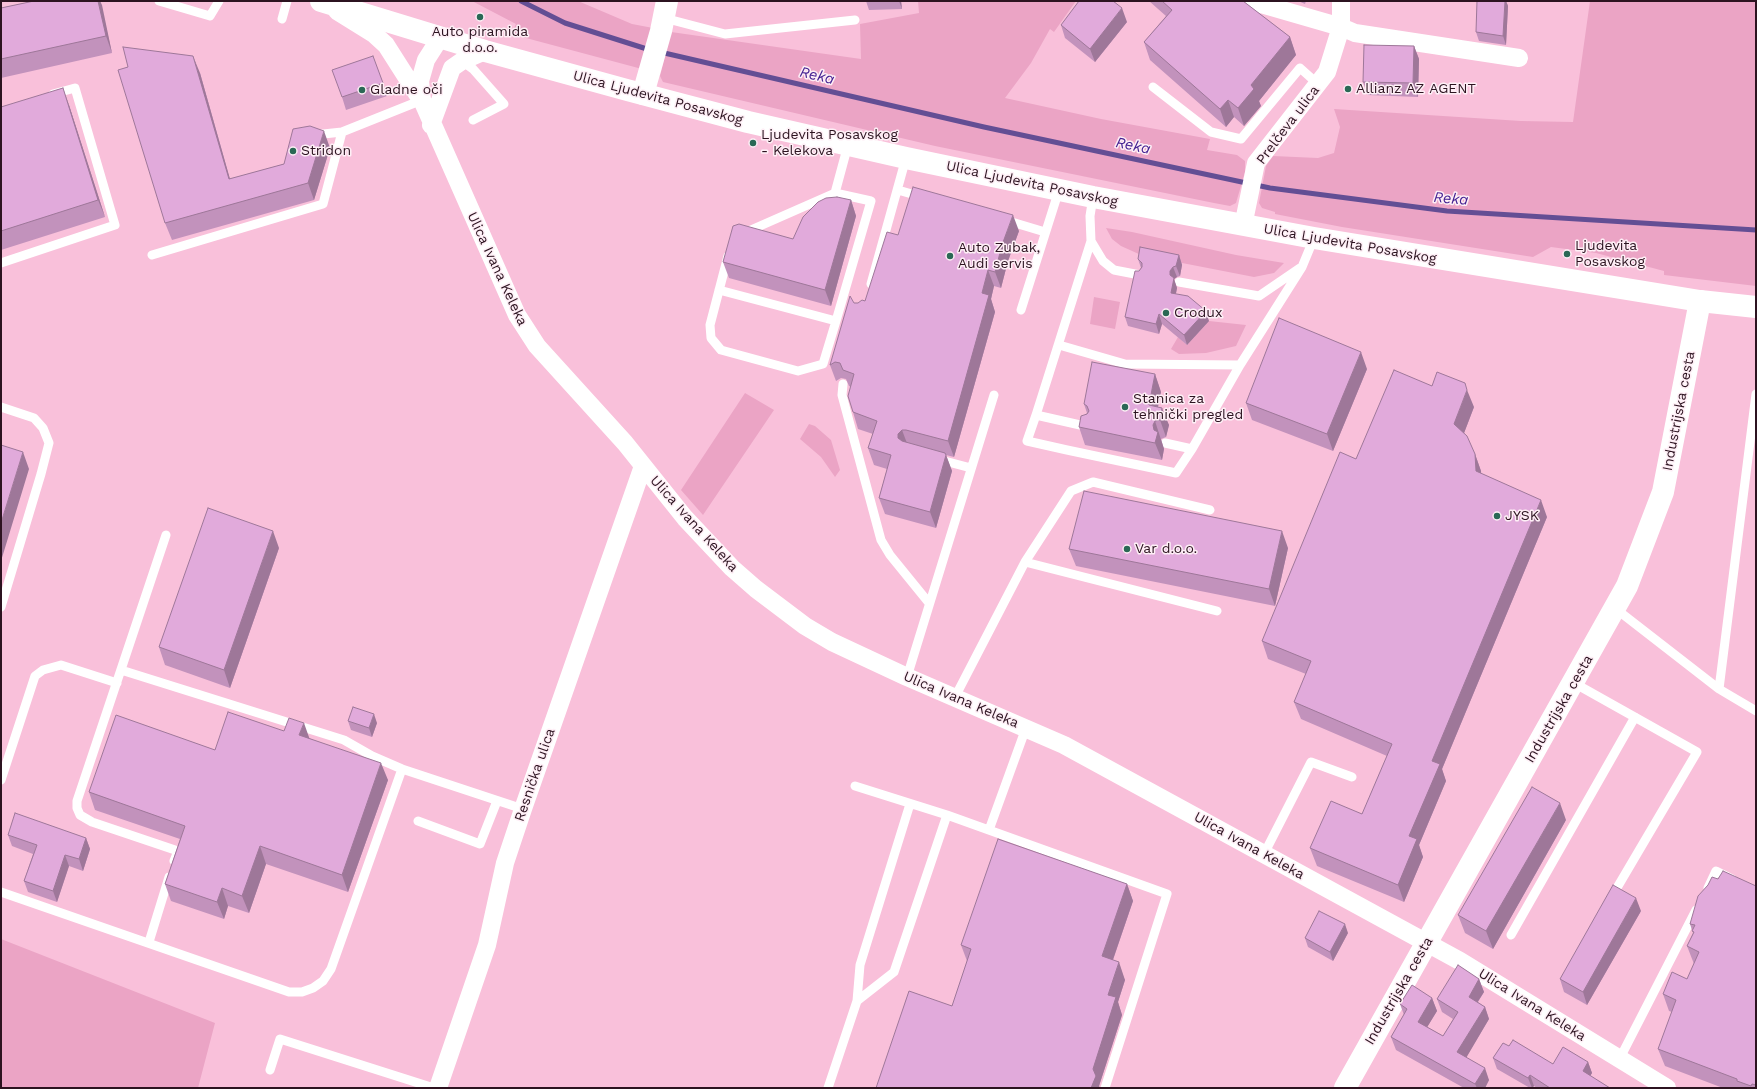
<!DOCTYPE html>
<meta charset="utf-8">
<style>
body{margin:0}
#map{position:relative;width:1757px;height:1089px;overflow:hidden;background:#f9c0da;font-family:"Work Sans",sans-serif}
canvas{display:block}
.frame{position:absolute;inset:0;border:2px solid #2c1320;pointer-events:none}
</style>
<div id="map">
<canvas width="1757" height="1089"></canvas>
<div class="frame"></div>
</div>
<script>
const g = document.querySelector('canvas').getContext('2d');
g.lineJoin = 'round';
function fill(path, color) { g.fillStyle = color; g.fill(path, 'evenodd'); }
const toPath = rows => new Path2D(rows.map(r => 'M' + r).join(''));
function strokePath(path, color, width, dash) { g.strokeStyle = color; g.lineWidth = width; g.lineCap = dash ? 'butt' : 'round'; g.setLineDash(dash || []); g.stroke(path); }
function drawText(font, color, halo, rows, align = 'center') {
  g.font = font + ' "Work Sans",sans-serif'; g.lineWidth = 3; g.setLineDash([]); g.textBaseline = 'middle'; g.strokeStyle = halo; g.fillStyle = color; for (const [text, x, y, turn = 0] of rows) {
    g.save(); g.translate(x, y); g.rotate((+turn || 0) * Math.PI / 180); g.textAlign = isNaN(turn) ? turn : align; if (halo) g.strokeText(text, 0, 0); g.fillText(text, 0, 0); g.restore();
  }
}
const green = toPath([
 [472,1,578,1,632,24,653,28,642,69,511,34,516,24],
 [918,1,1076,1,1054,32,1050,29,1031,63,1005,98,1101,119,1210,139,1207,150,1237,155,1245,161,1245,172,1236,203,1230,206,1214,203,935,146,663,82,660,76,671,32,861,59,860,24,919,13],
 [1590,1,1756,1,1756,286,1664,275,1664,271,1596,253,1551,247,1533,257,1342,227,1275,214,1275,212,1262,208,1259,203,1266,166,1273,156,1318,158,1334,153,1340,127,1334,109,1521,121,1573,122],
 [1106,228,1132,232,1236,255,1284,263,1274,273,1254,277,1141,255,1121,246,1112,239],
 [1094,297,1120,302,1115,329,1090,324],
 [1209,321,1246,325,1236,346,1206,353,1179,354,1171,349,1178,337,1187,345],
 [745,393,774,410,703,515,681,490],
 [809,424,815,426,831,440,840,470,835,477,821,457,800,439],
 [1,939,215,1023,198,1088,1,1088]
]);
const stream = toPath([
 [521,1,565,23,650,50],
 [660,52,984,127,1270,188,1447,211,1756,230]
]);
const service = toPath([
 [159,1,210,16,219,1],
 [664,18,725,34,855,20],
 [282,19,287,1],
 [462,61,473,69,504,104,473,120],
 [1153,87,1211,132,1241,139,1300,68,1319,85],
 [314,135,342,132],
 [898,190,922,197],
 [1005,220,1045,232],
 [744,233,835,193,848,145],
 [1091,241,1103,261,1114,270,1140,275],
 [152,255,323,204,342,132,422,100],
 [728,256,710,325,711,338,721,350,798,371,823,364,836,321],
 [1,263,115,225,75,88,53,94],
 [1179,282,1259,296,1300,268],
 [871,284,906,158],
 [719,290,836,321,871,201,835,193],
 [1021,310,1059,190],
 [1059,345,1125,364,1240,365],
 [843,384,842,395,881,540,890,555,929,603],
 [1756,394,1719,689,1756,711],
 [1,407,34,418,43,428,49,443,41,474,1,607],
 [1036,415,1027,441,1067,450,1176,473,1192,449],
 [1089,427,1036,415,1091,241,1090,216,1093,197],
 [1165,443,1192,449,1240,365,1302,267,1314,238],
 [937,459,971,468],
 [166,535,77,801,77,808,80,815,92,822,178,851,174,861],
 [1025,562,1217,611],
 [1616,609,1719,689],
 [121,670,344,740,372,756,402,769,523,809],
 [907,677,994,395],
 [1574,683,1697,752,1611,898],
 [955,697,1025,562,1071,491,1093,482,1210,510],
 [1,780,35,676,43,670,61,665,117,683],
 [855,786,947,815,1167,894,1105,1088],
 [418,821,480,844,497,801],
 [989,830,1026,728],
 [1264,854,1311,762,1352,777],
 [1708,888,1716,871,1732,879],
 [1,892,289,992,302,992,313,988,323,981,331,969,402,769],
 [1511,935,1635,717],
 [149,942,169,877],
 [857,1001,894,972,947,815],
 [1619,1060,1696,910],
 [270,1070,280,1039,434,1088],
 [828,1088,857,1001,860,965,910,804]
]);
const minor = toPath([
 [1251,1,1341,27,1355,33,1519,58],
 [337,11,374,34,386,45,421,100],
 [440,38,426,60,420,81,422,100,517,315,537,346,625,443,685,518,732,568,756,589,805,626,832,642,907,677,1064,745,1460,961,1667,1088],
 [431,125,452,68,462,61,485,51],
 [1243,226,1256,163,1327,72,1341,27,1341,1],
 [438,1088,487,945,505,863,523,809,643,466]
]);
const tertiary = toPath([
 [643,94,661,31,667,1],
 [1345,1088,1627,586,1663,492,1700,301]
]);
const secondary = toPath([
 [321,1,485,51,627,90,748,122,906,158,1093,197,1314,238,1700,301,1756,307]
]);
const wall = toPath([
 [34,1,100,1,112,53,1,78,1,8],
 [866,1,901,1,902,9,869,10],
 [1149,1,1243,1,1290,37,1296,55,1259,101,1261,106,1244,126,1234,117,1226,127,1150,60,1144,42,1166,16],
 [1298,1,1306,1,1305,4],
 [1505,1,1506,1,1508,6,1506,45,1479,41,1476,32],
 [1127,22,1095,62,1065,38,1061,25],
 [1414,46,1419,59,1418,97,1368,95,1363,82],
 [373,56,387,96,346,110,342,97],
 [200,73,230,179,284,164,330,148,314,200,172,240,165,223],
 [69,105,105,217,1,250,1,107],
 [851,200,856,216,831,306,729,278,723,262,793,239],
 [1019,231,1008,261,1001,288,994,286,991,299,995,312,954,457,946,455,952,471,936,528,885,514,879,498,887,469,874,465,868,448,873,434,858,429,853,412,851,387,849,386,846,379,841,378,836,381,830,365,854,303,858,303,865,301,898,235],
 [1179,255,1182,265,1180,276,1177,277,1174,279,1177,288,1176,294,1209,321,1187,345,1162,324,1159,334,1128,326,1125,317,1139,271,1141,268,1138,259],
 [1367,369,1333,451,1252,420,1246,403],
 [1155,374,1161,392,1158,407,1169,425,1166,437,1161,439,1164,449,1162,460,1085,445,1079,427,1087,413,1084,404],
 [1474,407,1464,433,1475,454,1481,471,1481,474,1547,517,1442,769,1446,781,1419,845,1423,857,1404,902,1317,866,1310,848,1362,814,1387,756,1301,719,1294,702,1306,674,1268,659,1262,641,1356,459],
 [279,548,230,688,165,665,159,647],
 [1288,548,1275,606,1076,566,1069,549],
 [348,721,377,723,372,737,351,730],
 [284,731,309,738,388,780,348,892,266,864,249,913,228,906,224,919,171,901,165,884,180,839,95,810,89,792,215,750],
 [1566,820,1493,949,1465,933,1458,915],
 [8,835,86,838,90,849,83,871,69,866,57,902,28,892,24,881,33,854,12,846],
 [1718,879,1756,886,1756,1088,1723,1088,1665,1066,1658,1049,1672,1012,1669,1011,1663,994,1687,979,1694,964,1687,946,1693,933,1690,924],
 [1127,884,1133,901,1113,960,1125,980,1118,1002,1122,1015,1099,1086,952,1006,967,961,961,945],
 [1641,911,1587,1005,1564,992,1560,979],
 [1348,933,1333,961,1308,947,1305,938],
 [1479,979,1484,992,1478,1002,1485,1007,1489,1019,1466,1057,1489,1080,1485,1088,1464,1088,1396,1050,1391,1037,1404,1015,1400,1004,1432,998,1437,1011,1427,1027,1443,1036,1453,1019,1442,1012,1437,999],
 [1509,1046,1553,1064,1588,1062,1592,1073,1590,1076,1610,1088,1537,1088,1534,1086,1532,1088,1530,1088,1497,1069,1493,1058]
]);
const shadedWall = toPath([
 [98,1,100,1,102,5,112,53,106,36],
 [899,1,901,1,902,9],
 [1505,1,1506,1,1508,6,1506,45,1503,36],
 [1122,8,1127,22,1095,62,1090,49],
 [1290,37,1296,55,1259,101,1261,106,1244,126,1238,108,1251,85],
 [1414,46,1419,59,1418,97,1413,83],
 [193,56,200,73,235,197,229,179],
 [63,88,69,105,105,217,98,200],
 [1228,100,1234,117,1226,127,1220,109],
 [324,131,330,148,314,200,308,183],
 [851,200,856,216,831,306,825,290],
 [1013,215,1019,231,1008,261,1001,288,995,272,1002,245],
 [1179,255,1182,265,1180,276,1176,266],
 [1173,267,1177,277,1174,279,1177,288,1174,302,1171,293,1170,271],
 [988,270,994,286,991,299,995,312,954,457,948,441,982,293],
 [1206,311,1209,321,1187,345,1184,335],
 [1159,314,1162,324,1159,334,1156,324],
 [1361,352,1367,369,1333,451,1327,434],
 [1155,374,1161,392,1155,421,1164,449,1162,460,1155,443,1153,425,1149,405],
 [1467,390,1474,407,1461,441,1454,424],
 [1162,408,1169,425,1166,437,1160,420],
 [902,430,908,446,898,438,898,434],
 [23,452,29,469,1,561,1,523],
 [1475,454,1481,471,1482,489,1476,471],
 [946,455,952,471,936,528,930,512],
 [1541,500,1547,517,1442,769,1446,781,1419,845,1423,857,1404,902,1398,885,1409,836,1432,761],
 [273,531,279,548,230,688,224,670],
 [1282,531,1288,548,1275,606,1269,589],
 [374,714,377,723,372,737,369,728],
 [304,723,310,740,299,735],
 [381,763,388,780,348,892,342,875],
 [1560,803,1566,820,1493,949,1486,931],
 [86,838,90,849,83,871,79,859],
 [260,846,266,864,249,913,242,896],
 [65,855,69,866,57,902,53,891],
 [1127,884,1133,901,1108,974,1102,956],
 [222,888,228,906,224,919,217,902],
 [1636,898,1641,911,1587,1005,1583,992],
 [1345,924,1348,933,1333,961,1330,952],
 [1119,962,1125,980,1118,1002,1122,1015,1099,1086,1100,1088,1091,1088,1093,1069,1108,995],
 [1479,979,1484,992,1473,1009,1469,997],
 [1432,998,1437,1011,1423,1034,1418,1022],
 [1485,1007,1489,1019,1462,1065,1457,1052],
 [1588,1062,1592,1073,1587,1081,1583,1071],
 [1485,1068,1489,1080,1485,1088,1477,1088,1475,1084],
 [1530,1075,1534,1086,1532,1088,1528,1078]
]);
const building = toPath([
 [34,1,98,1,106,36,1,59,1,8,34,1],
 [1079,1,1113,1,1122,8,1090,49,1061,25,1079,1],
 [1162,1,1243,1,1290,37,1251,85,1254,89,1238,108,1228,100,1220,109,1144,42,1172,10,1162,1],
 [1477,1,1505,1,1503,36,1476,32,1477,1],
 [1364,45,1414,46,1413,83,1363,82,1364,45],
 [123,47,193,56,229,179,284,164,293,129,310,126,324,131,308,183,165,223,118,70,128,67,123,47],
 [373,56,383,83,342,97,332,70,373,56],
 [63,88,98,200,1,231,1,107,63,88],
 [913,187,1013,215,1002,245,995,272,988,270,982,293,989,295,948,441,906,430,902,430,898,434,898,438,902,441,945,453,946,455,930,512,879,498,891,455,868,448,877,421,853,412,848,396,854,374,843,370,840,363,835,362,830,365,850,296,854,303,858,303,862,300,865,301,887,232,898,235,913,187],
 [837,197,851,200,825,290,723,262,733,226,739,224,793,239,803,217,818,202,826,198,837,197],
 [1140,247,1179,255,1176,266,1173,267,1170,271,1170,275,1174,278,1171,293,1188,296,1206,311,1184,335,1159,314,1156,324,1125,317,1135,271,1139,271,1142,267,1142,263,1138,259,1140,247],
 [1279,318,1361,352,1327,434,1246,403,1279,318],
 [1092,362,1155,374,1149,405,1162,408,1160,420,1155,421,1153,425,1154,430,1158,432,1155,443,1079,427,1081,416,1087,414,1089,411,1087,406,1084,404,1092,362],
 [1394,370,1432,386,1437,372,1465,383,1467,390,1454,424,1467,436,1475,454,1476,471,1541,500,1432,761,1440,764,1409,836,1417,839,1398,885,1310,848,1331,801,1362,814,1392,744,1294,702,1311,661,1262,641,1340,452,1356,459,1394,370],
 [1,445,23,452,1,523,1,445],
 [1084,491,1282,531,1269,589,1069,549,1084,491],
 [208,508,273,531,224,670,159,647,208,508],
 [353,707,374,714,369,728,348,721,353,707],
 [228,712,284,731,289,718,304,723,299,735,381,763,342,875,260,846,242,896,222,888,217,902,165,884,185,826,89,792,116,715,215,750,228,712],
 [1532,787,1560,803,1486,931,1458,915,1532,787],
 [15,813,86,838,79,859,65,855,53,891,24,881,37,845,8,835,15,813],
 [998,839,1127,884,1102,956,1119,962,1108,995,1116,997,1093,1069,1096,1076,1091,1088,876,1088,909,991,952,1006,971,949,961,945,998,839],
 [1723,871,1756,886,1756,1085,1752,1084,1751,1086,1737,1081,1737,1079,1658,1049,1676,1000,1663,994,1672,972,1687,979,1699,952,1687,946,1694,932,1692,931,1695,925,1690,924,1698,896,1708,885,1712,877,1718,879,1723,871],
 [1613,885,1636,898,1583,992,1560,979,1613,885],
 [1319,911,1345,924,1330,952,1305,938,1319,911],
 [1458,965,1479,979,1469,997,1485,1007,1457,1052,1485,1068,1475,1084,1391,1037,1407,1009,1400,1004,1412,985,1432,998,1418,1022,1443,1036,1458,1012,1437,999,1458,965],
 [1513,1040,1553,1064,1563,1047,1588,1062,1583,1071,1610,1088,1550,1088,1530,1075,1528,1078,1493,1058,1503,1043,1509,1046,1513,1040]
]);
const markers = [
 [480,17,4,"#2a6855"],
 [1348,89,4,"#2a6855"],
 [362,90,4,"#2a6855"],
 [753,143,4,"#2a6855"],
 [293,151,4,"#2a6855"],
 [1567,254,4,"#2a6855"],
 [950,256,4,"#2a6855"],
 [1166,313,4,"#2a6855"],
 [1125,407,4,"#2a6855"],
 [1497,516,4,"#2a6855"],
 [1127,549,4,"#2a6855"]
];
const poiNames = [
 ["Auto piramida",480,32,"center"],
 ["d.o.o.",480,48,"center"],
 ["Allianz AZ AGENT",1356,89],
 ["Gladne oči",370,90],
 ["Ljudevita Posavskog",761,135],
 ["- Kelekova",761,151],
 ["Stridon",301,151],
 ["Ljudevita",1575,246],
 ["Posavskog",1575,262],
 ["Auto Zubak,",958,248],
 ["Audi servis",958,264],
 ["Crodux",1174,313],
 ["Stanica za",1133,399],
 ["tehnički pregled",1133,415],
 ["JYSK",1505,516],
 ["Var d.o.o.",1135,549]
];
const streetNames = [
 ["Ulica Ljudevita Posavskog",658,98,15],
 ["Prelčeva ulica",1288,125,-53],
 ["Ulica Ljudevita Posavskog",1032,184,12],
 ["Ulica Ljudevita Posavskog",1350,244,10],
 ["Ulica Ivana Keleka",497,269,65],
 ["Industrijska cesta",1679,411,-79],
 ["Ulica Ivana Keleka",694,524,48],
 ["Ulica Ivana Keleka",961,700,23],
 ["Industrijska cesta",1559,709,-60],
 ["Resnička ulica",535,775,-71],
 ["Ulica Ivana Keleka",1249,846,29],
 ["Industrijska cesta",1399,991,-60],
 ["Ulica Ivana Keleka",1532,1005,32]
];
const waterNames = [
 ["Reka",817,76,13],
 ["Reka",1133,146,12],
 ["Reka",1451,199,5]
];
fill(green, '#eba4c5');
strokePath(stream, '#634e94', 5);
strokePath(service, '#fff', 9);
strokePath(minor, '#fff', 18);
strokePath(tertiary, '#fff', 22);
strokePath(secondary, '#fff', 22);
fill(wall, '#c292bc');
fill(shadedWall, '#9e7799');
fill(building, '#e1aadb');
strokePath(building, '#9e7799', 1);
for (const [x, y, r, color] of markers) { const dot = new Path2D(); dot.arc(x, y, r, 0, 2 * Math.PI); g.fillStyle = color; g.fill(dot); strokePath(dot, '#feeff6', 1.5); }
drawText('14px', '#2c1320', '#feeff6', poiNames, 'left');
drawText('14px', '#2c1320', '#feeff6', streetNames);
drawText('italic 15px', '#452192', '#feeff6', waterNames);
</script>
